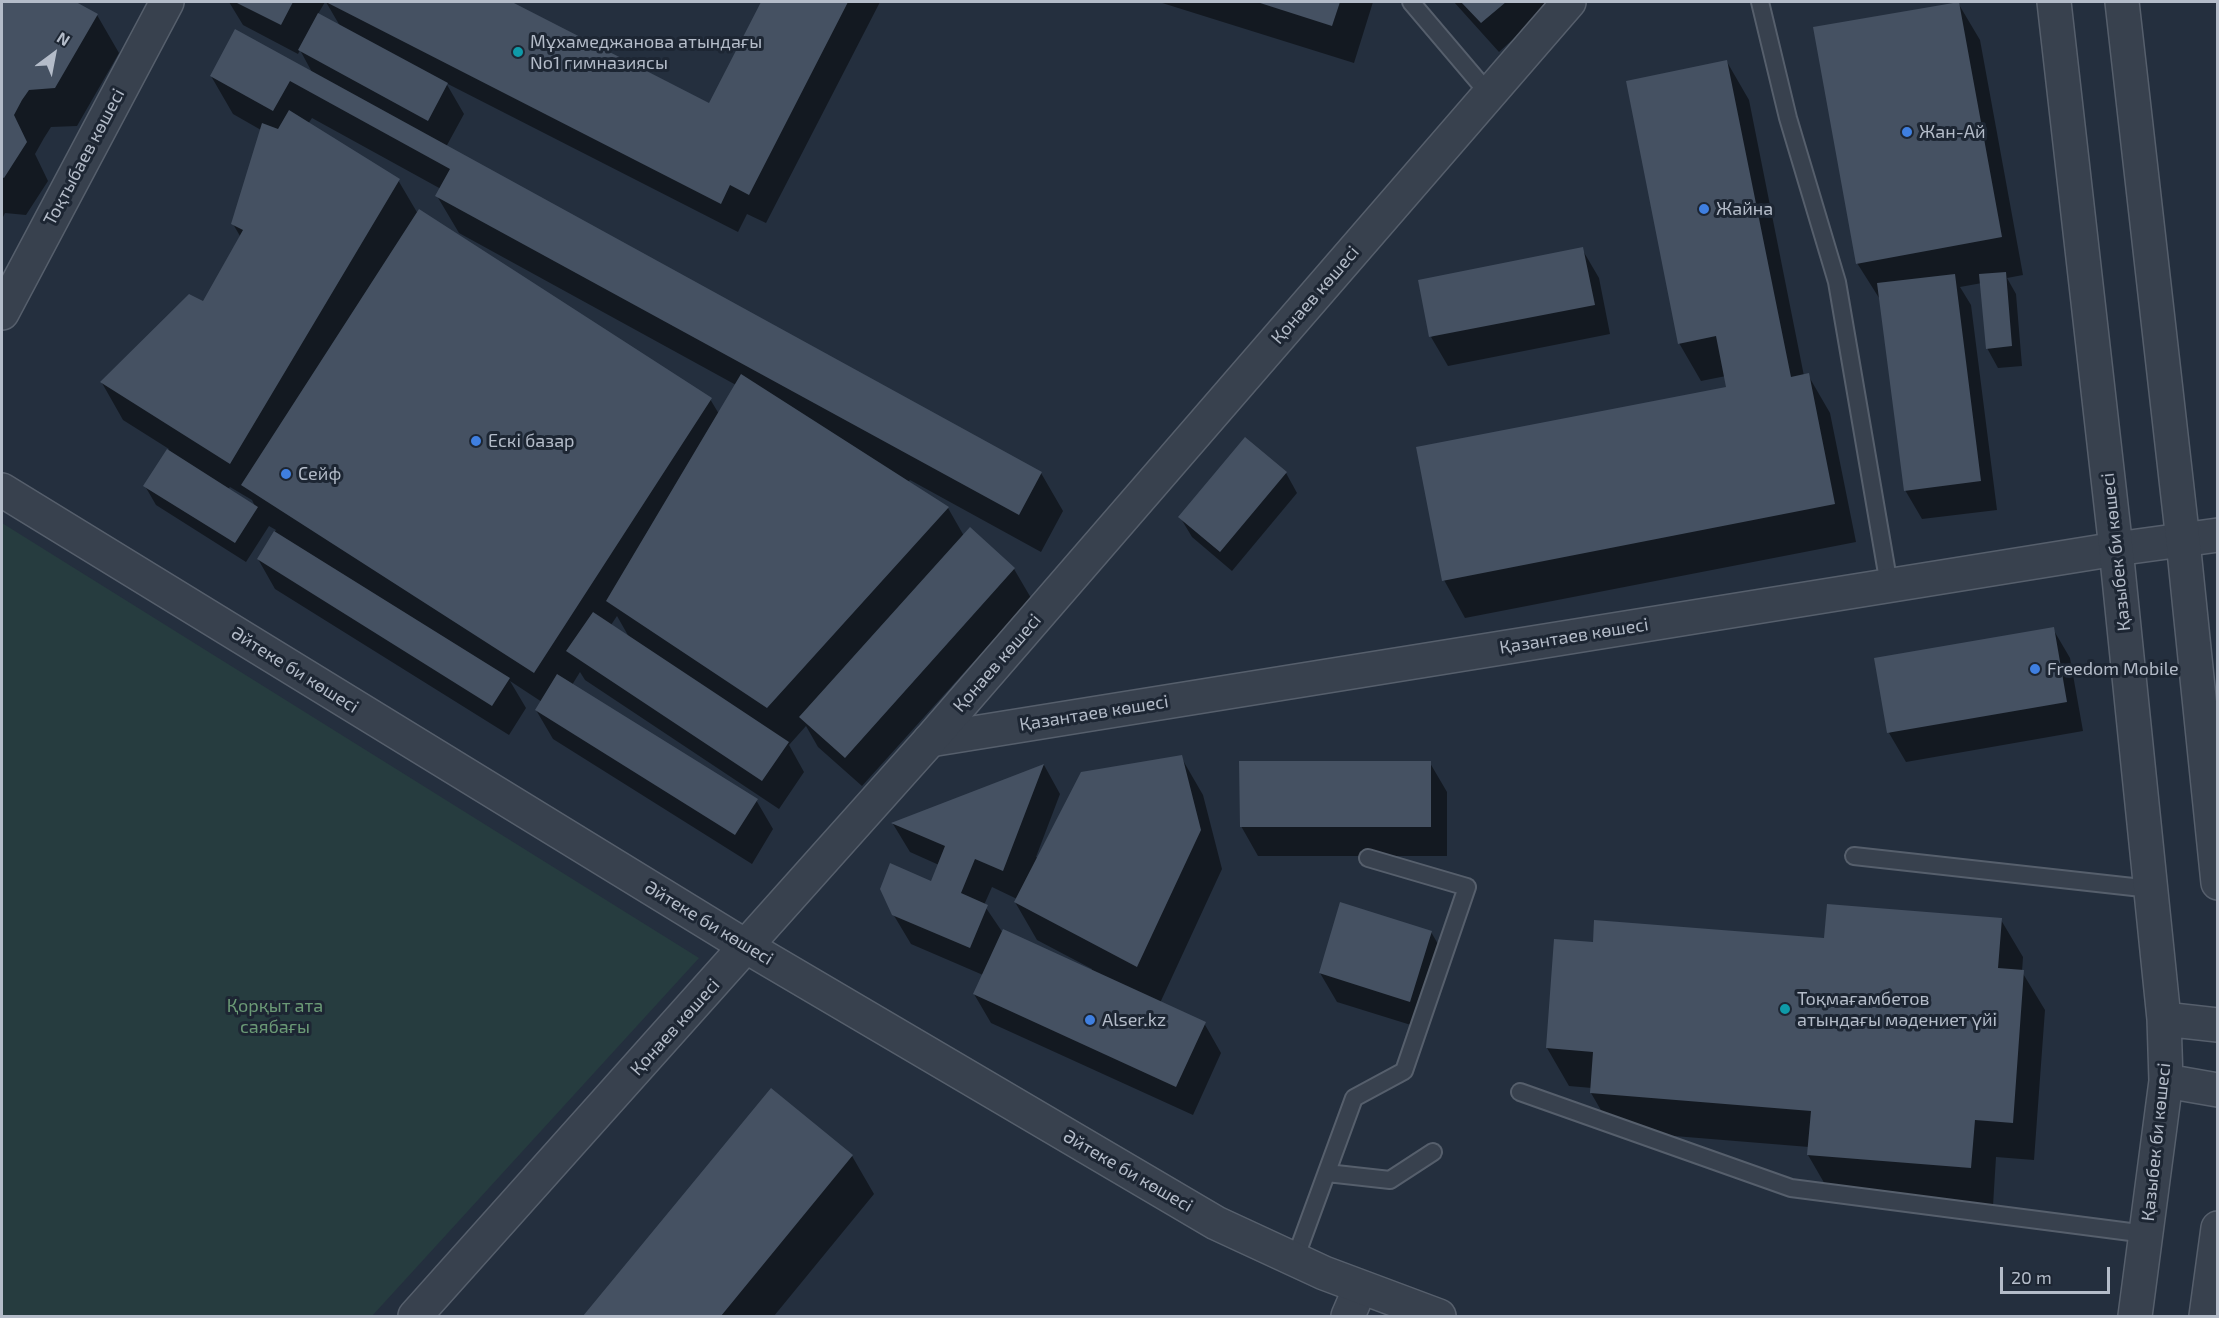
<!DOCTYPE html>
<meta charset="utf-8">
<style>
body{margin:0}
#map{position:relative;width:2219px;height:1318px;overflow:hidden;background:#242f3e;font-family:"Exo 2",sans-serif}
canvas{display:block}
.frame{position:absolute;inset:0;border:3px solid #b4bcc9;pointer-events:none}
.north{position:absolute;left:24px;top:24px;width:60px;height:60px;-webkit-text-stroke:4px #1d2633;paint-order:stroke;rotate:32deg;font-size:16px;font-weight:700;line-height:24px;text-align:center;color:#b4bcc9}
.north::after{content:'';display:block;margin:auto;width:21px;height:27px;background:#b4bcc9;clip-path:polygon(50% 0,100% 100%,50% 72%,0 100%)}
.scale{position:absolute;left:2000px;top:1267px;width:110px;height:27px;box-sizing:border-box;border:3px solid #b4bcc9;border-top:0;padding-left:8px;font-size:18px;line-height:21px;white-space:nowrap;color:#b4bcc9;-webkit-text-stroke:4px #1d2633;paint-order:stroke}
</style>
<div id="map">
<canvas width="2219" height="1318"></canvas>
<div class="frame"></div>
<div class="north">N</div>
<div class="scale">20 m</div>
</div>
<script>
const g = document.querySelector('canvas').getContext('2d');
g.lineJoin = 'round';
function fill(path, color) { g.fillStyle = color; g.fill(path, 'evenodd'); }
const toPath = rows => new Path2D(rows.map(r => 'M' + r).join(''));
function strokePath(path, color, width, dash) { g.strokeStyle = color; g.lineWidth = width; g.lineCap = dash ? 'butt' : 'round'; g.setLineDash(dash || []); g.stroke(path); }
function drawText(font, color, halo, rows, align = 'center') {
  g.font = font + ' "Exo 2",sans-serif'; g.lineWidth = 6; g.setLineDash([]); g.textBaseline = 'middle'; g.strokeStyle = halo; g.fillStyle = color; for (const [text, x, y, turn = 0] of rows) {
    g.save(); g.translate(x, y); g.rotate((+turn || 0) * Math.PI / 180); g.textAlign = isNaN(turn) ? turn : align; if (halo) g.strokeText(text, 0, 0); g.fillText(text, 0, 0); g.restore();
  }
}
const green = toPath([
 [2,523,699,958,372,1316,2,1316]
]);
const shadow = toPath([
 [2,2,73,2,97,15,119,53,77,126,51,127,44,138,35,154,48,181,26,215,5,213,2,219],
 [229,2,325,2,318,14,340,26,326,2,509,2,709,105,763,2,880,2,766,223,747,214,738,232,446,83,464,114,446,147,1041,473,1063,511,1041,552,910,480,908,482,948,508,964,536,970,530,1014,569,1031,598,862,786,818,747,806,726,789,745,804,772,779,809,585,680,580,672,572,685,756,800,773,829,752,864,553,739,536,710,542,702,510,681,526,708,509,735,275,589,258,559,276,530,269,526,246,562,156,505,145,486,169,449,123,420,102,383,203,303,240,236,233,224,261,130,233,114,211,76,313,74,300,50,298,54,243,25],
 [312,118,441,189,437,196,459,233,736,385,719,414,710,399,418,214,398,180,308,124],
 [230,487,252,500,255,506,228,489],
 [617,616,629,637,611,625],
 [1159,2,1373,2,1354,63],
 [1454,2,1554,2,1499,52],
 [1958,3,1980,40,2023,275,2007,278,2016,294,2022,366,1998,368,1987,348,1982,283,1960,287,1971,305,1997,510,1922,519,1905,490,1881,301,1857,263],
 [1727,62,1749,100,1804,376,1808,375,1830,413,1856,542,1465,618,1444,580,1728,388,1726,376,1701,381,1679,343],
 [1582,249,1599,278,1610,334,1448,366,1431,337],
 [1286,473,1297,493,1232,571,1192,537,1180,517],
 [2053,629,2070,658,2083,731,1906,762,1889,733],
 [1181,757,1203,795,1222,869,1160,1003,1204,1023,1221,1053,1193,1115,991,1023,974,994,983,975,911,944,893,914,932,883,939,865,910,852,893,824,1044,765,1060,794,1036,857,1038,858],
 [992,887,1017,899,1015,902,1037,940,1092,969,1091,971,1003,933,984,905],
 [1430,763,1447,792,1447,856,1258,856,1241,826],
 [2001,920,2023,957,2022,972,2045,1010,2034,1160,1996,1157,1993,1206,1830,1193,1808,1155,1809,1147,1613,1131,1591,1093,1592,1088,1569,1086,1547,1048,1594,943,1825,940],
 [1431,932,1448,961,1427,1030,1337,1002,1320,973],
 [771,1090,852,1156,874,1194,774,1316,585,1316]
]);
const building = toPath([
 [2,2,76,2,98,14,55,88,29,90,22,100,14,115,27,142,4,178,2,177],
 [235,2,293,2,281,25],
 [326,2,512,2,709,103,761,2,848,2,749,195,730,185,721,204],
 [1257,2,1340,2,1332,26],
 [1461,2,1506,2,1481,23],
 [1959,2,2002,237,1856,264,1813,27],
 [318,13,448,83,428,121,298,50],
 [235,29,1042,472,1019,515,435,196,450,169,290,81,273,111,210,76],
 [1727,60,1791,377,1809,373,1835,504,1442,581,1416,447,1726,387,1716,336,1678,344,1626,81],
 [289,110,400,179,230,464,100,382,189,294,203,301,243,230,231,224,262,123,278,129],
 [419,209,712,398,534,673,241,485],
 [1583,247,1595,305,1429,337,1418,280],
 [2006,272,2012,346,1986,349,1979,274],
 [1955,274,1981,481,1904,491,1877,283],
 [741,374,949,507,767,708,606,601],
 [1245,437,1287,472,1220,552,1178,517],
 [167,449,258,507,235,543,143,486],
 [970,527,1015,568,845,758,799,717],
 [274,531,510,678,492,706,257,559],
 [593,612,789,742,762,781,566,651],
 [2054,627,2067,702,1887,733,1874,658],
 [557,674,758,799,735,835,535,710],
 [1182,755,1201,830,1137,967,1014,902,1081,772],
 [1239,761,1431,761,1431,827,1240,827],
 [1044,764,1003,871,975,859,961,893,988,905,970,948,892,915,880,889,890,863,931,881,945,846,891,823],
 [1340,902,1432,931,1410,1002,1319,973],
 [1827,904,2002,918,1998,968,2024,970,2013,1123,1975,1120,1971,1168,1807,1155,1811,1111,1590,1093,1593,1052,1546,1048,1554,939,1593,942,1594,920,1824,938],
 [1003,929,1206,1022,1176,1087,973,994],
 [771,1088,853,1155,721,1316,583,1316]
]);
const service = toPath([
 [1411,2,1489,94],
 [1760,2,1788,118,1837,282,1889,585],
 [1854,856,2151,889],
 [1520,1092,1791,1188,2146,1234],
 [1327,1173,1390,1180,1433,1152],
 [1295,1259,1354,1098,1404,1071,1467,887,1368,858]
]);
const minor = toPath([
 [930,740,2116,549,2218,535],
 [1348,1316,1360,1288]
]);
const tertiary = toPath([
 [2054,2,2116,549,2164,1019,2166,1081,2135,1316],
 [2122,2,2183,541,2218,883],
 [2,313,167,2],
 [2,490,747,947,1216,1223,1324,1273,1439,1316],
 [2164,1019,2218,1025],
 [2166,1081,2218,1090],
 [415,1316,930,740,1569,2],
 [2206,1316,2218,1228]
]);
const markers = [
 [518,52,6,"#0f9aa8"],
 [1907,132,6,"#3f7fe0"],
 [1704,209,6,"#3f7fe0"],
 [476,441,6,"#3f7fe0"],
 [286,474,6,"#3f7fe0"],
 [2035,669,6,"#3f7fe0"],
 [1785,1009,6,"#0f9aa8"],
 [1090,1020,6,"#3f7fe0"]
];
const poiNames = [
 ["Мұхамеджанова атындағы",530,42],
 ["No1 гимназиясы",530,63],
 ["Жан-Ай",1919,132],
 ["Жайна",1716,209],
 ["Ескі базар",488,441],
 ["Сейф",298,474],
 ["Freedom Mobile",2047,669],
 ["Тоқмағамбетов",1797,999],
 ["атындағы мәдениет үйі",1797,1020],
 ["Alser.kz",1102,1020]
];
const streetNames = [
 ["Тоқтыбаев көшесі",84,157,-62],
 ["Қонаев көшесі",1315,295,-49],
 ["Қазыбек би көшесі",2116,552,-96],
 ["Қазантаев көшесі",1574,636,-9],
 ["Қонаев көшесі",997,663,-49],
 ["Әйтеке би көшесі",295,670,32],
 ["Қазантаев көшесі",1094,713,-9],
 ["Әйтеке би көшесі",709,923,31],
 ["Қонаев көшесі",675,1027,-48],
 ["Қазыбек би көшесі",2156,1142,-84],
 ["Әйтеке би көшесі",1128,1171,30]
];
const parkNames = [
 ["Қорқыт ата",275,1006],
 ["саябағы",275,1027]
];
fill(green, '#263c3f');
fill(shadow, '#0007');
fill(building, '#455162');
strokePath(service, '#565f6c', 20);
strokePath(minor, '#565f6c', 36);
strokePath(tertiary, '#565f6c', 36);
strokePath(service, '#38414e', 16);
strokePath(minor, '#38414e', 33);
strokePath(tertiary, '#38414e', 33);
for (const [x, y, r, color] of markers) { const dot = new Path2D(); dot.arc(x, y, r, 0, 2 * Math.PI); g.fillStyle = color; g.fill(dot); strokePath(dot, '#1d2633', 2); }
drawText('18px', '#b4bcc9', '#1d2633', poiNames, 'left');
drawText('18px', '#b4bcc9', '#1d2633', streetNames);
drawText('18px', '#6b9a76', '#1d2633', parkNames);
</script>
